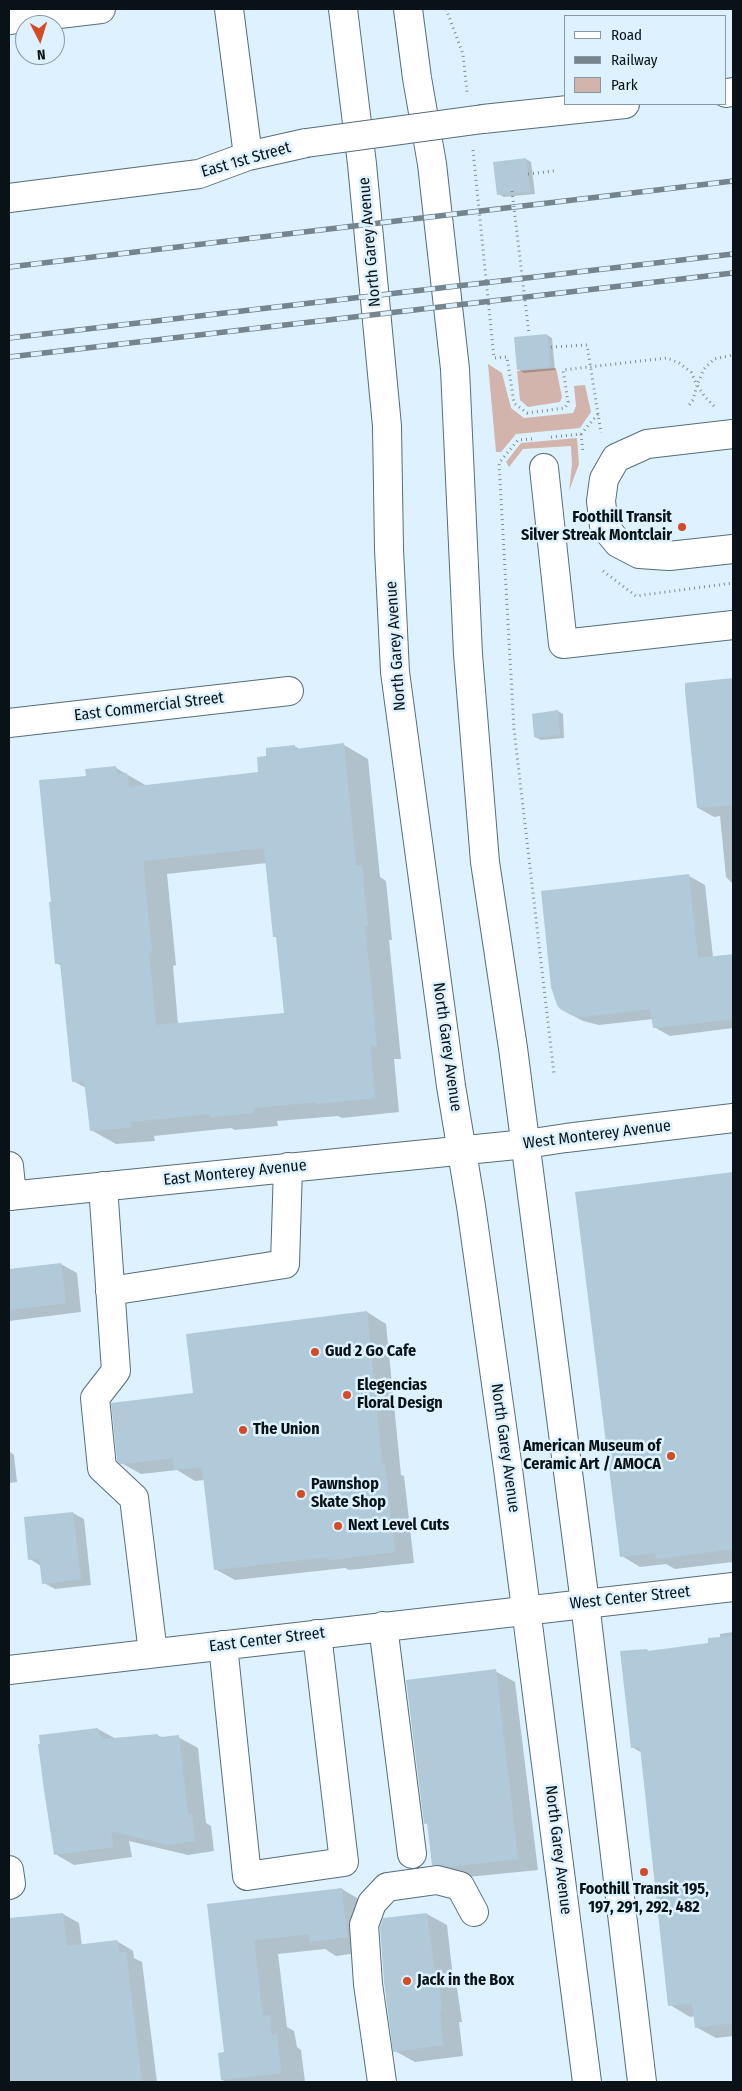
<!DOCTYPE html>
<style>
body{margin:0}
#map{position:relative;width:742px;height:2091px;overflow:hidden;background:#ddf2fe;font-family:"Fira Sans Condensed",sans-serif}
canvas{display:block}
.frame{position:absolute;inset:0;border:10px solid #091217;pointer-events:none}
.legend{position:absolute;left:564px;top:15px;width:162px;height:90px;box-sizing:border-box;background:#ddf2fe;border:1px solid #8898a2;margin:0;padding:6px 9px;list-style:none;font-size:15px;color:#091217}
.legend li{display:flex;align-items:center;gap:10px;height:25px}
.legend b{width:25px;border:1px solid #8898a2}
.north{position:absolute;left:15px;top:15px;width:50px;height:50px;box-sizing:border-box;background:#ddf2fe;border:1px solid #8898a2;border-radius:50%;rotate:175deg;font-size:14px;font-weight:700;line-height:20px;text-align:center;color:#091217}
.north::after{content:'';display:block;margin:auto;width:18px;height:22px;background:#d44b28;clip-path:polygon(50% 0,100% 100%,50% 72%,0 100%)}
</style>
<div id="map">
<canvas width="742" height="2091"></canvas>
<div class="frame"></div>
<ul class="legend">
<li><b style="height:6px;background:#fff"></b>Road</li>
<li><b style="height:6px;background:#75848d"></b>Railway</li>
<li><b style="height:14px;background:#d2b4ac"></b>Park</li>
</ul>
<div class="north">N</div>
</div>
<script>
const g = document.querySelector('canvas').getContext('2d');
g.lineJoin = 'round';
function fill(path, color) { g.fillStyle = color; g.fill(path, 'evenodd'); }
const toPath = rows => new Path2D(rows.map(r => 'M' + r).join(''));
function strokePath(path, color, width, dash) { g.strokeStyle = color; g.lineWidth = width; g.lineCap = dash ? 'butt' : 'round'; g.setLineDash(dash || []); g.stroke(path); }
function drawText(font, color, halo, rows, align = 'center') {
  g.font = font + ' "Fira Sans Condensed",sans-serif'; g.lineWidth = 5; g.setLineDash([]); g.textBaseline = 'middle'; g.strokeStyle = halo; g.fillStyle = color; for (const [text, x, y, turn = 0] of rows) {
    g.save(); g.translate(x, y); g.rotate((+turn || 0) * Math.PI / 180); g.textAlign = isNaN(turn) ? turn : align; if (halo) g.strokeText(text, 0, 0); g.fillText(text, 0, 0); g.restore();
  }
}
const green = toPath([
 [488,364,502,373,511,408,524,418,573,413,576,406,574,386,585,385,591,412,580,428,516,434,501,452,496,452],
 [556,368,562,397,560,402,528,407,520,400,517,371],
 [577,438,579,464,569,491,572,464,571,446,523,449,509,467,506,462,521,443]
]);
const shadow = toPath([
 [526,159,531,162,535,194,504,197,498,194],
 [547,335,552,338,555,370,524,373,519,370],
 [733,679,733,884,726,877,720,816,714,817,698,808,687,684],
 [558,711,563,714,564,738,541,740,535,737],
 [344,745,368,759,380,877,386,881,392,940,389,940,401,1059,394,1059,399,1112,342,1118,338,1116,277,1121,278,1126,235,1130,231,1128,154,1136,155,1141,116,1144,91,1130,86,1088,73,1081,62,966,56,963,52,903,87,777,116,768,147,786,259,773,268,758,294,746,300,749],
 [267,863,274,936,278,938,285,1014,178,1024,173,966,176,965,167,874],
 [689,876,705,885,713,957,733,955,733,1028,670,1036,654,1027,653,1019,599,1025,583,1021,566,1012],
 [733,1173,733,1562,675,1569,666,1564,640,1567,622,1556,576,1193],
 [61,1264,77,1273,81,1312,9,1321,9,1270],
 [367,1312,386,1324,401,1475,404,1476,414,1563,349,1570,345,1568,235,1580,215,1569,205,1480,195,1481,177,1470,141,1474,121,1463],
 [9,1451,14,1455,17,1482,9,1483],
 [73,1513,84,1519,91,1585,55,1589,44,1583,41,1566,30,1559],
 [733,1632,733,2036,716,2038,696,2027,695,2016,690,2017,670,2005,642,1753,632,1747,647,1650,650,1652,710,1644,720,1638,720,1634],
 [495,1671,515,1682,538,1870,468,1877,453,1876,433,1864,429,1825,425,1823],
 [98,1729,116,1739,157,1735,164,1738,178,1737,198,1748,206,1823,211,1826,214,1851,188,1855,129,1841,132,1857,74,1865,55,1854,45,1790],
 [342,1889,367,1904,372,1951,336,1956,325,1949,278,1954,287,2027,294,2031,297,2047,301,2050,305,2082,227,2082,222,2080,225,2053,208,1905],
 [63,1914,79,1923,82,1946,117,1941,133,1951,134,1958,142,1962,157,2082,9,2082,9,1920],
 [427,1914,447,1925,454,1986,457,1988,462,2022,459,2022,463,2056,415,2062,395,2051]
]);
const building = toPath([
 [526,158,530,191,497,195,493,162],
 [547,334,550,367,517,370,514,337],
 [733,678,733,805,697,808,685,691,685,683],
 [558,710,560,735,534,737,532,714],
 [344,743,356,866,362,865,368,926,365,926,377,1045,370,1046,375,1098,316,1104,316,1102,253,1108,254,1113,210,1117,209,1114,130,1122,131,1127,90,1131,84,1081,72,1082,60,963,55,964,49,902,51,902,39,780,86,776,85,769,116,766,117,774,127,773,129,787,258,772,257,757,266,756,266,748,295,745,295,749],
 [264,848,273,937,276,937,284,1013,156,1025,149,952,152,952,143,861],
 [689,874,698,958,733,954,733,1019,653,1028,650,1009,582,1017,571,1015,560,1009,557,1005,551,987,541,891],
 [733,1172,733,1549,656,1559,655,1553,620,1557,575,1192],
 [61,1263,66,1303,9,1310,9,1269],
 [367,1311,382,1464,385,1464,395,1552,328,1560,328,1557,214,1570,202,1467,174,1470,173,1458,120,1464,117,1461,111,1403,193,1393,186,1334],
 [73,1512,81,1579,42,1584,39,1558,28,1560,24,1517],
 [733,1636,733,2023,695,2028,692,2003,668,2006,640,1747,631,1748,620,1651,647,1649,648,1651,708,1643,708,1638],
 [496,1669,518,1859,448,1867,432,1865,427,1823,424,1824,406,1680],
 [98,1728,100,1736,102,1736,103,1739,158,1734,158,1736,161,1737,179,1735,188,1814,192,1814,195,1841,168,1845,111,1831,113,1847,54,1855,44,1790,38,1744,40,1744,39,1735],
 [342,1888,347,1937,310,1942,309,1934,254,1940,263,2016,270,2015,272,2035,277,2034,281,2073,221,2080,218,2053,224,2052,207,1904],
 [63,1913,67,1946,117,1940,119,1952,126,1952,142,2082,9,2082,9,1918],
 [427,1913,435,1975,438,1975,442,2011,440,2011,443,2045,393,2052,384,1982,380,1927,383,1918]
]);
const path = toPath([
 [446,9,463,54,467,92],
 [473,150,494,358,507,357,514,403,527,413,565,408,568,402,563,370,667,358,679,363,691,372,697,385,693,400,687,408],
 [528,174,554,171],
 [551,347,587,345,601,433],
 [714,406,705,397,697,385,704,369,714,359,733,355],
 [581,434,583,453],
 [551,437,581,434,598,414],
 [532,439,518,440,499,463,514,729,554,1074],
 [603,571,636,596,733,583]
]);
const minor = toPath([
 [229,9,248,156],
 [9,20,101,9],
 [726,93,733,92],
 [483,119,625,104],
 [9,198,199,174,248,156,306,143],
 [733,434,647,444,616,458,604,479,601,501,604,526,618,543,639,554,669,556,733,549],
 [544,468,563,644,733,625],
 [9,723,289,691],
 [9,1166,12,1196],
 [103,1186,116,1371,95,1398,102,1468,134,1498,153,1653],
 [9,1196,526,1144,566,1138,733,1118],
 [110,1291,285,1264,288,1167],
 [383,1626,412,1854],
 [223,1645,247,1876,344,1862,317,1634],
 [9,1670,733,1587],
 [9,1870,11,1884,9,1885],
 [382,2082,368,1984,364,1925,372,1903,387,1887,437,1880,460,1886,474,1912]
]);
const major = toPath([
 [343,9,362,164,387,426,389,549,395,672,451,1086,471,1206,508,1469,587,2082],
 [408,9,417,78,432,164,455,369,468,654,485,862,513,1048,585,1603,642,2082]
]);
const rail = toPath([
 [9,267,733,181],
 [9,338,733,254],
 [9,357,733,273]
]);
const pathBridge = toPath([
 [512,191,529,334]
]);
const minorBridge = toPath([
 [306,143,483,119]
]);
const markers = [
 [682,527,5,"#d44b28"],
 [315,1352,5,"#d44b28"],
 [347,1395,5,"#d44b28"],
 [243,1430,5,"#d44b28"],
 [671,1456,5,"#d44b28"],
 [301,1494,5,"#d44b28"],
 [338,1526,5,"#d44b28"],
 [644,1872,5,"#d44b28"],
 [407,1981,5,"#d44b28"]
];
const streetNames = [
 ["East 1st Street",246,160,-16],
 ["North Garey Avenue",370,242,-95],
 ["North Garey Avenue",396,646,-94],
 ["East Commercial Street",149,707,-7],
 ["North Garey Avenue",447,1047,82],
 ["West Monterey Avenue",597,1135,-7],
 ["East Monterey Avenue",235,1173,-6],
 ["North Garey Avenue",505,1448,82],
 ["West Center Street",630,1598,-6],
 ["East Center Street",267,1640,-7],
 ["North Garey Avenue",558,1850,83]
];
const poiNames = [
 ["Foothill Transit",672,518,"right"],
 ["Silver Streak Montclair",672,536,"right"],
 ["Gud 2 Go Cafe",325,1352],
 ["Elegencias",357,1386],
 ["Floral Design",357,1404],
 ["The Union",253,1430],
 ["American Museum of",661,1447,"right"],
 ["Ceramic Art / AMOCA",661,1465,"right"],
 ["Pawnshop",311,1485],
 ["Skate Shop",311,1503],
 ["Next Level Cuts",348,1526],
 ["Foothill Transit 195,",644,1890,"center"],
 ["197, 291, 292, 482",644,1908,"center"],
 ["Jack in the Box",417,1981]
];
fill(green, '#d2b4ac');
fill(shadow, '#0003');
fill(building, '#b1cad9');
strokePath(minor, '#566d7a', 30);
strokePath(major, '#566d7a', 30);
strokePath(path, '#7e8e97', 3, [1, 4]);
strokePath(minor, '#fff', 28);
strokePath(major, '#fff', 28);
strokePath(rail, '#75848d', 5.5);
strokePath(rail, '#ddf2fe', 4, [11]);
strokePath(minorBridge, '#566d7a', 30, []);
strokePath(pathBridge, '#7e8e97', 3, [1, 4]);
strokePath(minorBridge, '#fff', 28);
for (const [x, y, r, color] of markers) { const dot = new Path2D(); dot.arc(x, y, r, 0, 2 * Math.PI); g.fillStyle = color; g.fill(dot); strokePath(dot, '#ddf2fe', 2); }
drawText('16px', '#091217', '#ddf2fe', streetNames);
drawText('bold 16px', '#091217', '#ddf2fe', poiNames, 'left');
</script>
